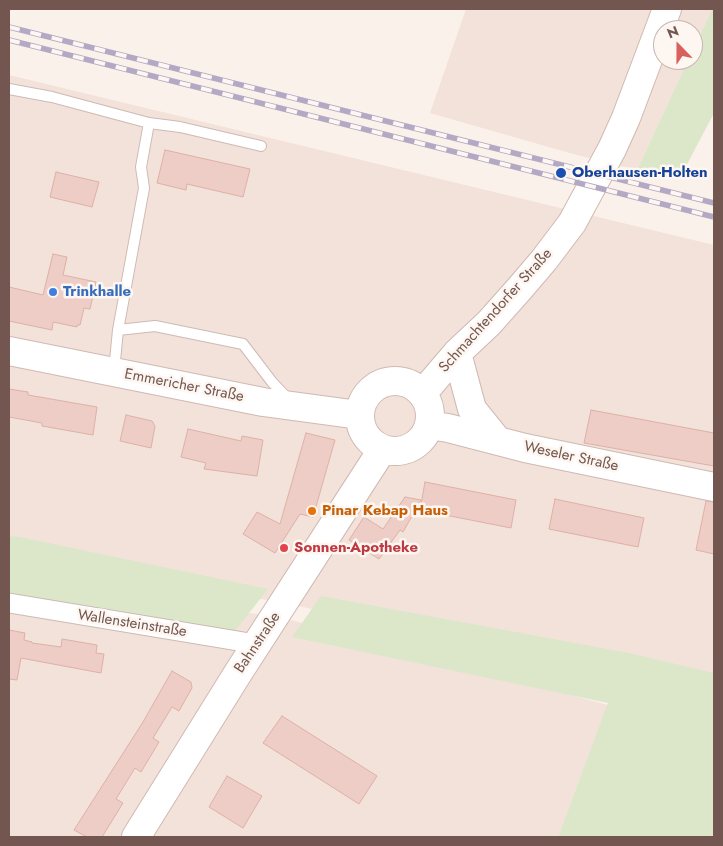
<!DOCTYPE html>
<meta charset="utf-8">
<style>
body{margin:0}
#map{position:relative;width:723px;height:846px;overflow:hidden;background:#fbf1eb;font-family:Jost,sans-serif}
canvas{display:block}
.frame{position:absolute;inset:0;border:10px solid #735650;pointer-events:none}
.north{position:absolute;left:653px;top:20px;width:50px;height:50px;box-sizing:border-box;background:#fdf6f1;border:1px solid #c6b6b1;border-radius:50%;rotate:338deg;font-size:14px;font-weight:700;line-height:20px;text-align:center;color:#735650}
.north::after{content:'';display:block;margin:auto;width:18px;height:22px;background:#d8615d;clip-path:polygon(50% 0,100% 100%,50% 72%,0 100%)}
</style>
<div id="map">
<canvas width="723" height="846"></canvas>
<div class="frame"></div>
<div class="north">N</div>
</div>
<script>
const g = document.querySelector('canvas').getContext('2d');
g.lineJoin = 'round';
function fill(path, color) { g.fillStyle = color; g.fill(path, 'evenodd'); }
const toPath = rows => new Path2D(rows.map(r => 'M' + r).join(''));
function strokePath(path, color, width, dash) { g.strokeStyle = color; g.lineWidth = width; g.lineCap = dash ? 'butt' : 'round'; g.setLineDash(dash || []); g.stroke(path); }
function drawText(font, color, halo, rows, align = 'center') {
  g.font = font + ' Jost,sans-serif'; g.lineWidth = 5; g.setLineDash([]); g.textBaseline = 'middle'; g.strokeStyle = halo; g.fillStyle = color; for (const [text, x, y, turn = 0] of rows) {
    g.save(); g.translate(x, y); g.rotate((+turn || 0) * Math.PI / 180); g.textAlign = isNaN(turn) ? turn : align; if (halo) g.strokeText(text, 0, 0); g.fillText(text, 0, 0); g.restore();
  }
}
const residential = toPath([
 [466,9,712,9,693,50,693,30,663,30,663,60,688,60,637,170,573,154,430,113],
 [9,75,714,245,714,687,9,550],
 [9,586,276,616,608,705,558,837,9,837]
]);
const green = toPath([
 [712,9,714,9,714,113,683,172,665,177,637,170,688,60,693,60,693,50],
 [9,536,20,537,268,589,230,637,9,597],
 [321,596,629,653,714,673,714,837,558,837,608,703,292,637]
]);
const building = toPath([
 [165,150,250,169,243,197,187,184,186,190,157,183,165,150],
 [56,172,99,182,92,207,50,197,56,172],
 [53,254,67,257,63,275,96,282,90,309,84,308,80,325,77,325,77,327,53,322,52,330,9,321,9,287,43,295,53,254],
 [9,389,28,392,28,395,97,407,93,435,42,426,42,423,9,417,9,389],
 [591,410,714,433,714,466,584,443,591,410],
 [126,415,152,421,155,426,151,448,120,441,126,415],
 [188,429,241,441,242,436,263,440,257,476,204,469,206,463,181,457,188,429],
 [306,433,335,440,313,517,300,514,275,553,243,534,257,512,280,524,306,433],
 [425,482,516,500,511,528,420,510,425,482],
 [405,497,421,500,403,532,400,530,379,559,349,540,364,517,383,529,405,497],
 [555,499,644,518,638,547,549,529,555,499],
 [706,501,714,502,714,554,696,550,706,501],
 [9,630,25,633,24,640,32,642,32,643,61,647,62,639,97,645,96,653,104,654,101,673,21,658,17,680,9,679,9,630],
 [172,671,191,682,192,688,179,711,172,707,153,738,159,742,141,772,135,768,116,799,123,803,102,837,87,837,74,830,143,722,172,671],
 [282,716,377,776,359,804,263,743,282,716],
 [227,776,262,796,243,828,209,807,227,776]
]);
const lane = toPath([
 [9,89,52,97,149,123,141,167,144,188,118,330],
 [149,123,180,127,261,146],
 [114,371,118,330,155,326,243,344,272,382,289,400]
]);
const street = toPath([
 [9,603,256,644]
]);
const secondary = toPath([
 [9,351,263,402,359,415],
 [457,353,472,409,497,440],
 '360 416a35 35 0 1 1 70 0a35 35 0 1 1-70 0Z',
 [422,394,457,353,489,323,521,287,544,260,572,223,612,149,626,118,667,9],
 [429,425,448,428,525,448,714,487],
 [136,837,238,673,382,450]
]);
const rail = toPath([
 [9,27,714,203],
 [9,40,714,217]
]);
const markers = [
 [561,173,6,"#1a4fb4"],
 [53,292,5,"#3f7fe0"],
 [312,511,5,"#e8710a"],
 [284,548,5,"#e0444e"]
];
const transitNames = [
 ["Oberhausen-Holten",572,173]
];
const shopNames = [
 ["Trinkhalle",63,292]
];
const streetNames = [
 ["Schmachtendorfer Straße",496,311,-48],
 ["Emmericher Straße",184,386,11],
 ["Weseler Straße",571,457,12],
 ["Wallensteinstraße",132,624,9],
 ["Bahnstraße",258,643,-56]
];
const foodNames = [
 ["Pinar Kebap Haus",322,511]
];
const healthNames = [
 ["Sonnen-Apotheke",294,548]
];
fill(residential, '#f2e2da');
fill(green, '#dce7ca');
fill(building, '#edcdc5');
strokePath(building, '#deb1a7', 1);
strokePath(lane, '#cebab4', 12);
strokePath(street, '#cebab4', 21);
strokePath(secondary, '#d0b9b2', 30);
strokePath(lane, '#fff', 10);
strokePath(street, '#fff', 19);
strokePath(secondary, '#fff', 28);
strokePath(rail, '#b3a9c4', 5.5);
strokePath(rail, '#fdf6f1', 4, [11]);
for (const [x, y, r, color] of markers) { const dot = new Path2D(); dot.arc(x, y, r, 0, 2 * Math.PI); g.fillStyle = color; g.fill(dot); strokePath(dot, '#fdf6f1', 2); }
drawText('bold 15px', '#164399', '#fdf6f1', transitNames, 'left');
drawText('bold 15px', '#366cbe', '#fdf6f1', shopNames, 'left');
drawText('15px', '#735650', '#fdf6f1', streetNames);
drawText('bold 15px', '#c56008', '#fdf6f1', foodNames, 'left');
drawText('bold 15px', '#be3a42', '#fdf6f1', healthNames, 'left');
</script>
